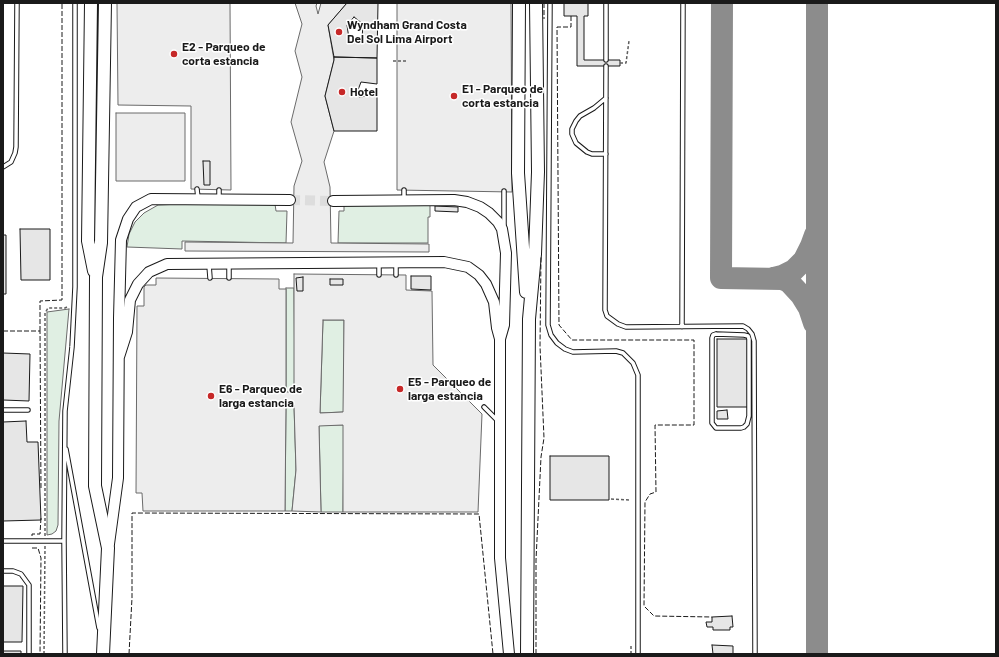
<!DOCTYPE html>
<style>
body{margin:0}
#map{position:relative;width:999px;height:657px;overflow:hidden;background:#fff;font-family:Barlow,sans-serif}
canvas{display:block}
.frame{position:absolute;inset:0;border:4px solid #1a1a1a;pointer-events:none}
</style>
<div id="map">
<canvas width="999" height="657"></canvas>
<div class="frame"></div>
</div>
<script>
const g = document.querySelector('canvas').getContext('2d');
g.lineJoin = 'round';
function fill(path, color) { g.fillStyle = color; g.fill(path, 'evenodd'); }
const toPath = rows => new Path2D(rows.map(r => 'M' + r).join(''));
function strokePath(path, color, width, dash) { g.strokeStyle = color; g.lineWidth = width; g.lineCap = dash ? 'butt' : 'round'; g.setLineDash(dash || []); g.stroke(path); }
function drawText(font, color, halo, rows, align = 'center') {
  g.font = font + ' Barlow,sans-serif'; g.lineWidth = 3; g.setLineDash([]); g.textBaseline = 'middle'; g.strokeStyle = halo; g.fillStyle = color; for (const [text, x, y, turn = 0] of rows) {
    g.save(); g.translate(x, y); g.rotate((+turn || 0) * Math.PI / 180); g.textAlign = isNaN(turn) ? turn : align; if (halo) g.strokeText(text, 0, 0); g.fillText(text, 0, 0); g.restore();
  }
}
const green = toPath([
 [182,204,275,204,276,211,287,211,286,243,182,241,182,249,127,247,129,234,135,222,144,213,158,205,182,204],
 [430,204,430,217,428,217,428,243,338,243,339,211,344,211,344,205,430,204],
 [286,288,294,288,295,392,286,392,286,288],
 [69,309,59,421,58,525,56,531,52,534,47,535,47,312,69,309],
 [323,320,344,320,344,412,320,413,323,320],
 [286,404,294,405,296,470,292,511,285,511,286,404],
 [319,425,344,425,343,512,321,512,319,425]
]);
const parking = toPath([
 [117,3,230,3,231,190,191,189,191,106,118,105,117,3],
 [295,3,302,3,302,4,303,3,317,3,316,6,318,14,321,3,347,3,328,25,334,60,325,96,334,131,324,162,330,187,331,243,429,244,429,252,185,251,185,242,293,243,294,186,302,161,291,122,302,77,295,51,302,24,295,3],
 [397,3,511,3,512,192,397,190,397,3],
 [116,113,185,113,185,181,116,181,116,113],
 [294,274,406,275,406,290,432,291,433,365,482,414,478,512,343,512,343,425,319,426,321,512,292,511,296,470,294,405,286,404,285,511,143,511,142,493,136,493,137,306,144,306,144,287,146,285,156,285,156,278,279,279,279,289,286,289,286,392,294,392,294,274],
 [323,320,344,320,343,412,320,413,323,320]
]);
const taxiway = toPath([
 [722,3,721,278,782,279,789,282,801,295,809,308,814,323],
 [774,278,782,276,794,270,804,260,811,246,815,235],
 [817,654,817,3]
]);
const building = toPath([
 [347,3,378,3,377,58,334,57,328,25,347,3],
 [354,17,363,24,362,39,349,39,347,25,354,17],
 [564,3,588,3,588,16,584,16,584,60,620,60,620,66,577,66,577,16,564,16,564,3],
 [334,57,377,58,377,84,361,82,358,90,359,97,377,95,377,131,334,131,325,96,334,60,334,57],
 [203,161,210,161,210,185,204,185,203,161],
 [435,206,458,207,458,212,435,211,435,206],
 [20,229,50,229,50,280,21,280,20,229],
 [3,235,6,235,6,294,3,294,3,235],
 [411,276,431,276,431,290,411,289,411,276],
 [303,277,303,291,297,291,296,278,303,277],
 [330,279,343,279,343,285,330,285,330,279],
 [717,339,748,339,748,407,717,407,717,339],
 [3,353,30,354,29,401,3,400,3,353],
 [727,410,728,419,717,419,717,411,727,410],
 [26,421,27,442,38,442,41,520,3,521,3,422,26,421],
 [550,456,609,456,609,500,550,500,550,456],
 [3,586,23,586,22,642,3,642,3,586],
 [732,616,733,627,730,627,730,630,713,630,713,627,707,627,706,622,712,622,712,617,732,616],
 [712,645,733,646,733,654,713,654,712,645],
 [3,651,21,651,21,654,3,654,3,651]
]);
const secondaryTunnel = toPath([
 [290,200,333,201]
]);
const path = toPath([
 [393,61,406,61],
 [620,63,626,63,629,41],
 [611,499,631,500],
 [45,536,45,313,48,308,65,308,67,307],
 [44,654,45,546],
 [631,654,631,646]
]);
const service = toPath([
 [550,3,548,325,551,335,557,343,565,349,573,352,616,351,623,353,633,363,638,375,638,654],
 [606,60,606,3],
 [606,66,605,310,607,316,618,324,626,327,743,326,748,329,752,334,754,341,755,654],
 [606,154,592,154,587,152,576,143,572,134,572,129,576,121,580,116,594,108,606,98],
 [3,167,11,162,15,153,16,147,17,3],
 [197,189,198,198],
 [219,190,219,198],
 [404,199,404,190],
 [504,225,504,191],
 [379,264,379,275],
 [396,264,396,275],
 [209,265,210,278],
 [229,265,229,278],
 [682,327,683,3],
 [716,334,744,335,748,336,749,339,749,416,747,424,744,427,741,428,716,428,712,423,712,338,713,335,716,334],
 [484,407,498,421],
 [3,410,28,410],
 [66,449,99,628],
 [3,541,64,541],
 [3,571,13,571,21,574,29,585,29,654],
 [65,654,64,541,65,411,72,347,75,287,75,3]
]);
const secondary = toPath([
 [333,201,454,200,467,202,480,207,489,213,498,222,502,229,506,253,504,325,500,339],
 [119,357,127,332,130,300,138,284,149,272,167,264,444,262,468,267,479,275,486,284,494,302,497,328,500,339,500,558,509,654],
 [109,544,118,478,119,318,121,240,128,219,136,207,151,199,290,200]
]);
const primary = toPath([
 [91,3,88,241,94,271],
 [519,3,518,173,526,292],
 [103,654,108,548,95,486,96,277,101,243,105,3],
 [527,654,529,319,535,254,538,172,536,3]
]);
const fence = toPath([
 [544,3,544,19],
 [571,16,571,27,557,27,559,325,572,340,694,340,694,425,655,425,656,492,650,494,645,502,644,606,654,616,712,617],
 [3,331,40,331,41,490],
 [40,331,40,301,62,300,62,3],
 [32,536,32,534,40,534,41,518],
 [32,548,38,548,41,558,40,654],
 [129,654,132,598,132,513,479,514,493,654],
 [536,654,536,560,541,457,544,438,540,346,541,256]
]);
const markers = [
 [339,32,4,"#c62828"],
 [174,54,4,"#c62828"],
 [342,92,4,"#c62828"],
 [454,96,4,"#c62828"],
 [400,389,4,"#c62828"],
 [211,396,4,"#c62828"]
];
const poiNames = [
 ["Wyndham Grand Costa",347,25],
 ["Del Sol Lima Airport",347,39],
 ["E2 - Parqueo de",182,47],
 ["corta estancia",182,61],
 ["E1 - Parqueo de",462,89],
 ["corta estancia",462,103],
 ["Hotel",350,92],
 ["E5 - Parqueo de",408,382],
 ["larga estancia",408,396],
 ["E6 - Parqueo de",219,389],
 ["larga estancia",219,403]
];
fill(green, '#e0efe3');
strokePath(green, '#6a6a6a', 1);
fill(parking, '#ededed');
strokePath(parking, '#6a6a6a', 1);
strokePath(taxiway, '#8c8c8c', 22);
fill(building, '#e6e6e6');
strokePath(building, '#1a1a1a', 1);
strokePath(secondaryTunnel, '#ddd', 10, [10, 5]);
strokePath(service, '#1a1a1a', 5.5);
strokePath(secondary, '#1a1a1a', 12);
strokePath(primary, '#1a1a1a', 14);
strokePath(path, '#5f5f5f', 1.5, [3, 2]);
strokePath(service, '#fff', 3.5);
strokePath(secondary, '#fff', 10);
strokePath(primary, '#fff', 12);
strokePath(fence, '#1a1a1a', 1, [5, 2]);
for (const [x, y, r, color] of markers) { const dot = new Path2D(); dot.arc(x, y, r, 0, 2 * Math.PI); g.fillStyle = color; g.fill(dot); strokePath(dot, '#fff', 1.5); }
drawText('bold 12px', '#1a1a1a', '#fff', poiNames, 'left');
</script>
